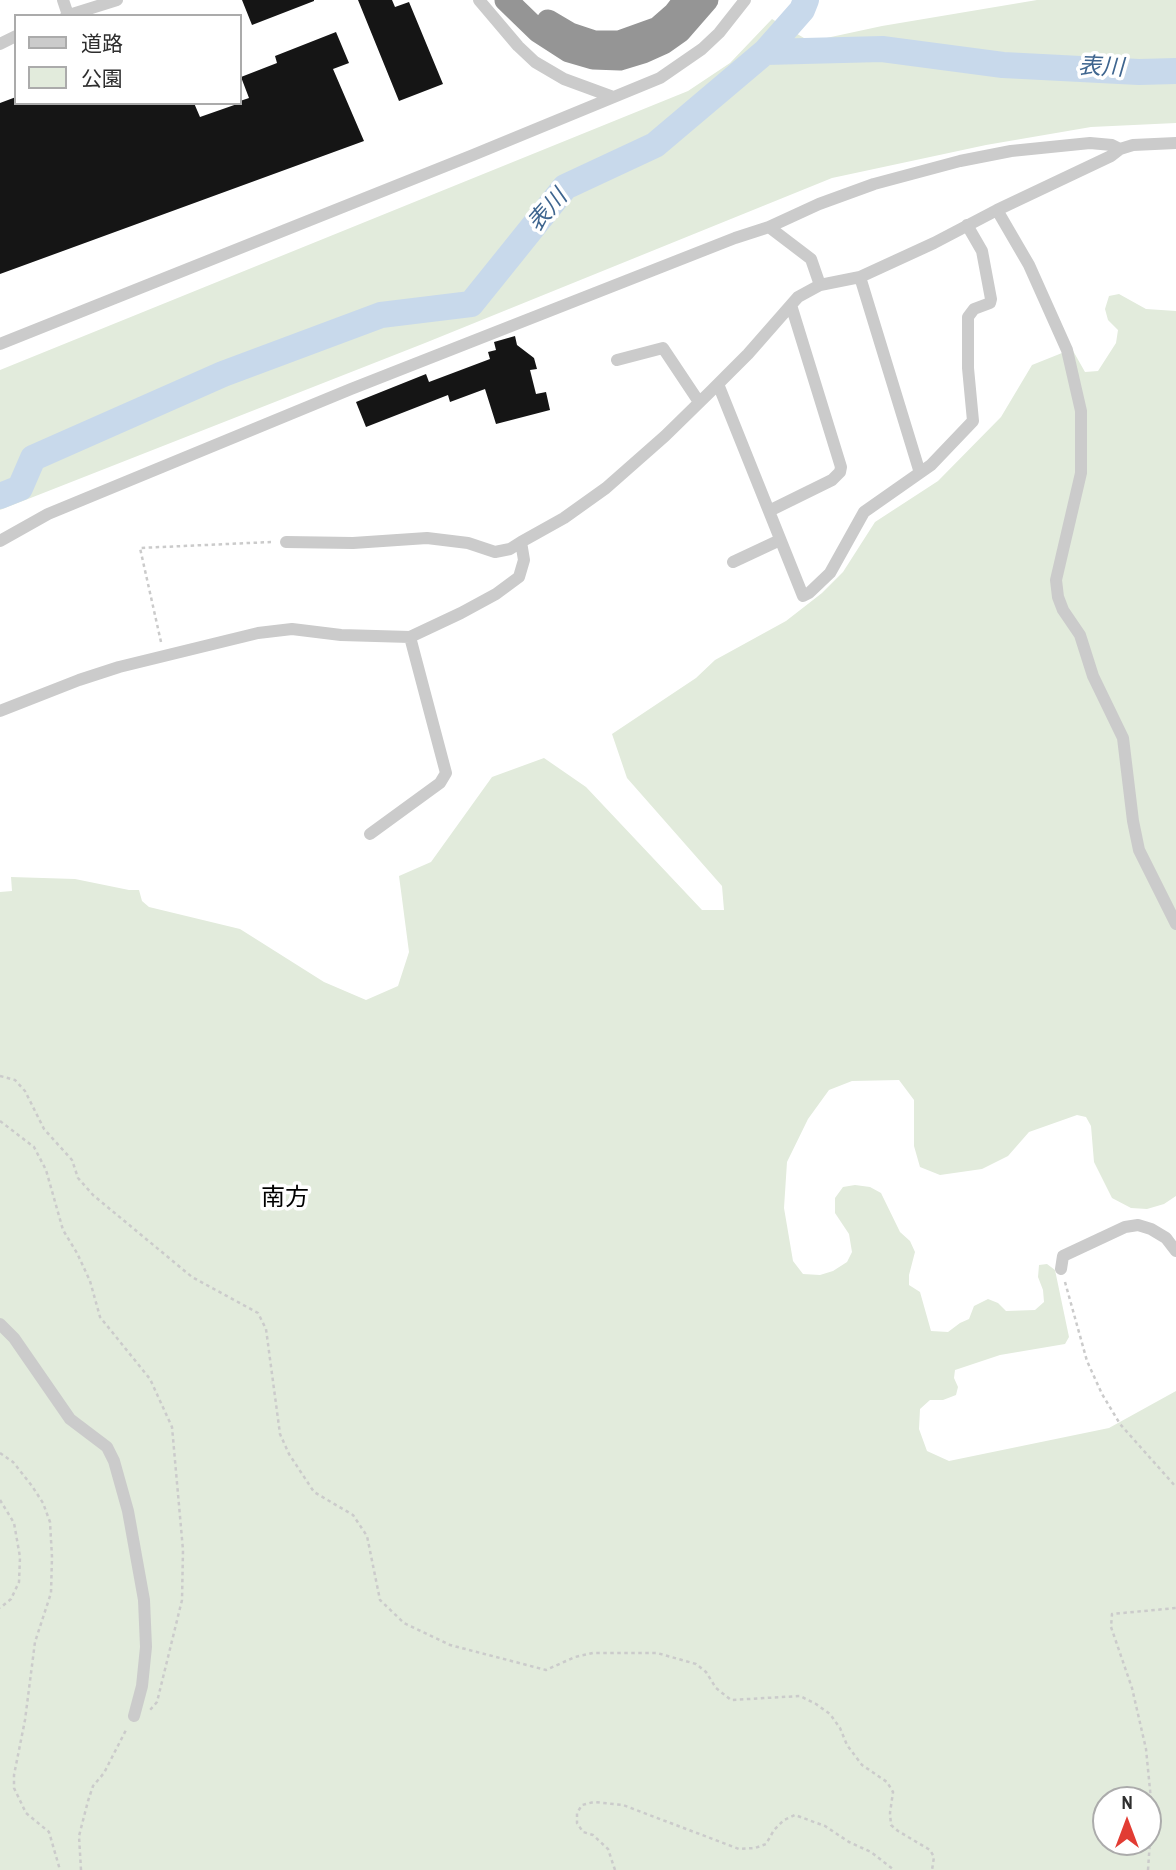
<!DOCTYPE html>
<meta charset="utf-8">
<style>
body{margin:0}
#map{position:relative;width:1176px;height:1870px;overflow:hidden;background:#fff;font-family:"Archivo Narrow","Noto Sans JP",sans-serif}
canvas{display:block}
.legend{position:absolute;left:14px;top:14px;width:228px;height:91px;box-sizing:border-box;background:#fff;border:2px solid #ababab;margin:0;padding:9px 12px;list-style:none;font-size:21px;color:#2e2e2e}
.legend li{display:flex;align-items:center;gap:14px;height:35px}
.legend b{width:35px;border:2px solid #ababab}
.north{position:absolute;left:1092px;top:1786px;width:70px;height:70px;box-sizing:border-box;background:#fff;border:2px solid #ababab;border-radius:50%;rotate:0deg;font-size:19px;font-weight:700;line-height:28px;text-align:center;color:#2e2e2e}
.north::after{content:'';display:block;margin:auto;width:24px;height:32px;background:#e23c33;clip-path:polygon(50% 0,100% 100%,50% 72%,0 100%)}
</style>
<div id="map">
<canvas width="1176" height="1870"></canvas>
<ul class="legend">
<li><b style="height:9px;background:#cbcbcb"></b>道路</li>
<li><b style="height:19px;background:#e2ebdc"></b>公園</li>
</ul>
<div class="north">N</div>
</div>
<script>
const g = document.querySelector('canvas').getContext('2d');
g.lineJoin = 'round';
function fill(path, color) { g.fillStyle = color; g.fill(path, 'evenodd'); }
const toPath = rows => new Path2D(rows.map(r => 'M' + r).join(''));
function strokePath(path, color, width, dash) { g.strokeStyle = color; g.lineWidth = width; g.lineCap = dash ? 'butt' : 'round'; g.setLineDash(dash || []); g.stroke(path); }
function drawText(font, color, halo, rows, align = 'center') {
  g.font = font + ' "Archivo Narrow","Noto Sans JP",sans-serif'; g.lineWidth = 7; g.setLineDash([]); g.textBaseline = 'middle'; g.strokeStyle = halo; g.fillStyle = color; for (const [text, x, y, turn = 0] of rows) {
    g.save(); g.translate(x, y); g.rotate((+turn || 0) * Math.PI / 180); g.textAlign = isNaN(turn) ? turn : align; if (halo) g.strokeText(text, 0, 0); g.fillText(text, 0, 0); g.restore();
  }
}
const green = toPath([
 [1037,0,1176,0,1176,123,1091,127,986,145,832,178,425,343,0,510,0,370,688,91,730,63,772,19,804,38,817,40,882,26],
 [1119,294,1146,309,1176,311,1176,1196,1164,1204,1147,1209,1131,1208,1112,1198,1094,1162,1091,1126,1086,1117,1077,1115,1029,1132,1008,1156,982,1169,940,1175,920,1167,914,1146,914,1100,899,1080,852,1081,829,1090,808,1119,787,1162,784,1208,793,1261,803,1274,820,1275,833,1271,847,1262,852,1252,849,1234,835,1213,835,1198,843,1187,855,1185,870,1187,881,1193,900,1232,910,1241,915,1252,909,1275,909,1285,920,1292,931,1331,948,1332,960,1323,969,1319,974,1306,988,1299,998,1303,1006,1311,1035,1310,1044,1302,1043,1290,1038,1277,1039,1265,1047,1264,1055,1270,1069,1337,1065,1344,1000,1355,955,1370,954,1378,958,1387,956,1395,943,1400,930,1400,920,1409,919,1429,927,1451,949,1461,1109,1428,1176,1391,1176,1870,0,1870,0,892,12,891,11,877,75,879,129,890,139,890,142,901,149,907,240,929,324,982,366,1000,398,986,409,952,399,876,431,862,492,777,544,758,586,787,702,910,724,910,722,886,627,778,612,734,696,678,715,660,786,621,822,593,843,572,875,522,938,481,1001,417,1032,365,1072,349,1085,372,1098,371,1116,343,1118,330,1108,320,1105,309,1109,296],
 [1106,1800,1148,1800,1148,1842,1106,1842]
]);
const river = toPath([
 [765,52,882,49,1003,65,1139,72,1176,71],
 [0,496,20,488,33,458,223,374,381,315,471,304,565,187,655,145,765,52,802,10,806,0]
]);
const building = toPath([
 [242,0,314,0,314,1,252,25],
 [358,0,392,0,395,7,409,2,443,84,399,101],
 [336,32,349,63,333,69,364,141,0,274,0,103,16,97,16,103,194,103,200,117,240,103,240,101,249,98,241,77,277,63,275,56],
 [515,336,517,345,534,358,537,369,530,370,536,394,546,392,550,410,496,424,485,389,450,402,448,395,366,427,356,402,426,374,429,382,490,359,488,352,496,350,494,342]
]);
const path = toPath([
 [161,642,140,548,271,542],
 [0,1076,15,1080,25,1091,44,1129,72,1160,78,1178,93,1195,192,1277,258,1313,266,1329,280,1434,289,1454,314,1492,353,1515,367,1536,380,1600,404,1623,450,1645,546,1670,575,1657,593,1653,657,1653,696,1664,706,1672,716,1688,731,1700,800,1696,816,1704,830,1714,840,1728,847,1745,862,1765,887,1782,893,1792,890,1813,891,1825,898,1831,930,1850,934,1857,932,1870],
 [0,1121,34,1147,46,1170,63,1230,77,1253,90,1281,100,1317,150,1379,172,1427,183,1550,182,1600,157,1702,150,1710],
 [1065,1282,1087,1361,1102,1394,1120,1424,1176,1487],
 [0,1453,13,1462,32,1486,43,1503,50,1522,52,1557,51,1593,35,1642,25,1720,14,1775,14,1788,26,1813,49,1832,60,1870],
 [0,1500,14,1523,20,1557,19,1582,11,1599,0,1608],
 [81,1870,79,1836,88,1801,93,1786,104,1773,127,1728],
 [615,1870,608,1849,593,1835,583,1832,577,1823,577,1813,582,1805,594,1802,623,1805,739,1849,755,1848,766,1844,774,1830,784,1820,795,1815,825,1826,849,1842,871,1852,894,1870],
 [1148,1870,1152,1810,1146,1749,1132,1688,1111,1627,1112,1614,1176,1608]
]);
const street = toPath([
 [63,0,68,15],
 [479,0,518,46,535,62,564,79,613,97],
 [66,16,117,0],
 [0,44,16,36],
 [997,210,1029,265,1067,350,1081,411,1081,473,1056,580,1058,597,1063,610,1080,635,1093,676,1123,738,1133,821,1139,850,1176,924],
 [769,227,811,259,820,285],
 [860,277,920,473],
 [0,344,473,155,660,78,702,49,719,33,745,0],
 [617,360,663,348,699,402],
 [718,384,803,596,809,593,830,573,864,512,931,465,973,421,968,368,968,317,974,309,990,303,991,299,982,251,967,225],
 [769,511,832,480,840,472,841,467,791,305],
 [0,541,48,514,351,389,735,238,769,227,819,204,874,184,960,161,1011,151,1090,143,1112,145,1120,149],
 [286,542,353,543,427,538,468,543,495,552,510,549,521,542],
 [733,562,780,540],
 [0,711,79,680,119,667,258,633,292,629,341,635,410,637,461,613,496,594,519,577,524,560,521,542,564,518,606,488,665,436,710,392,748,354,798,297,820,285,860,277,934,243,997,210,1111,156,1120,149,1133,145,1176,143],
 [370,834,440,783,446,773,410,637],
 [1061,1269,1063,1256,1125,1227,1138,1225,1151,1229,1166,1238,1176,1251],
 [0,1324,14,1338,70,1419,107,1447,114,1461,128,1511,144,1600,146,1647,142,1686,134,1716]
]);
const highway = toPath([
 [506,0,538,31,569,51,593,58,620,59,643,52,663,43,680,31,707,0],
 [548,21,570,34,594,42,619,42,658,28,674,14,685,0]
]);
const waterNames = [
 ["表川",1101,68,2],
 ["表川",548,211,-49]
];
const quarterNames = [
 ["南方",285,1199]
];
fill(green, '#e2ebdc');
strokePath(river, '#c8d9eb', 26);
fill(building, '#151515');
strokePath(path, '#cbcbcb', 2.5, [3.5, 3.5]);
strokePath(street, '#cbcbcb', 12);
strokePath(highway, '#959595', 23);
drawText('italic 23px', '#3e658f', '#fff', waterNames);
drawText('24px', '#000', '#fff', quarterNames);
</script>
